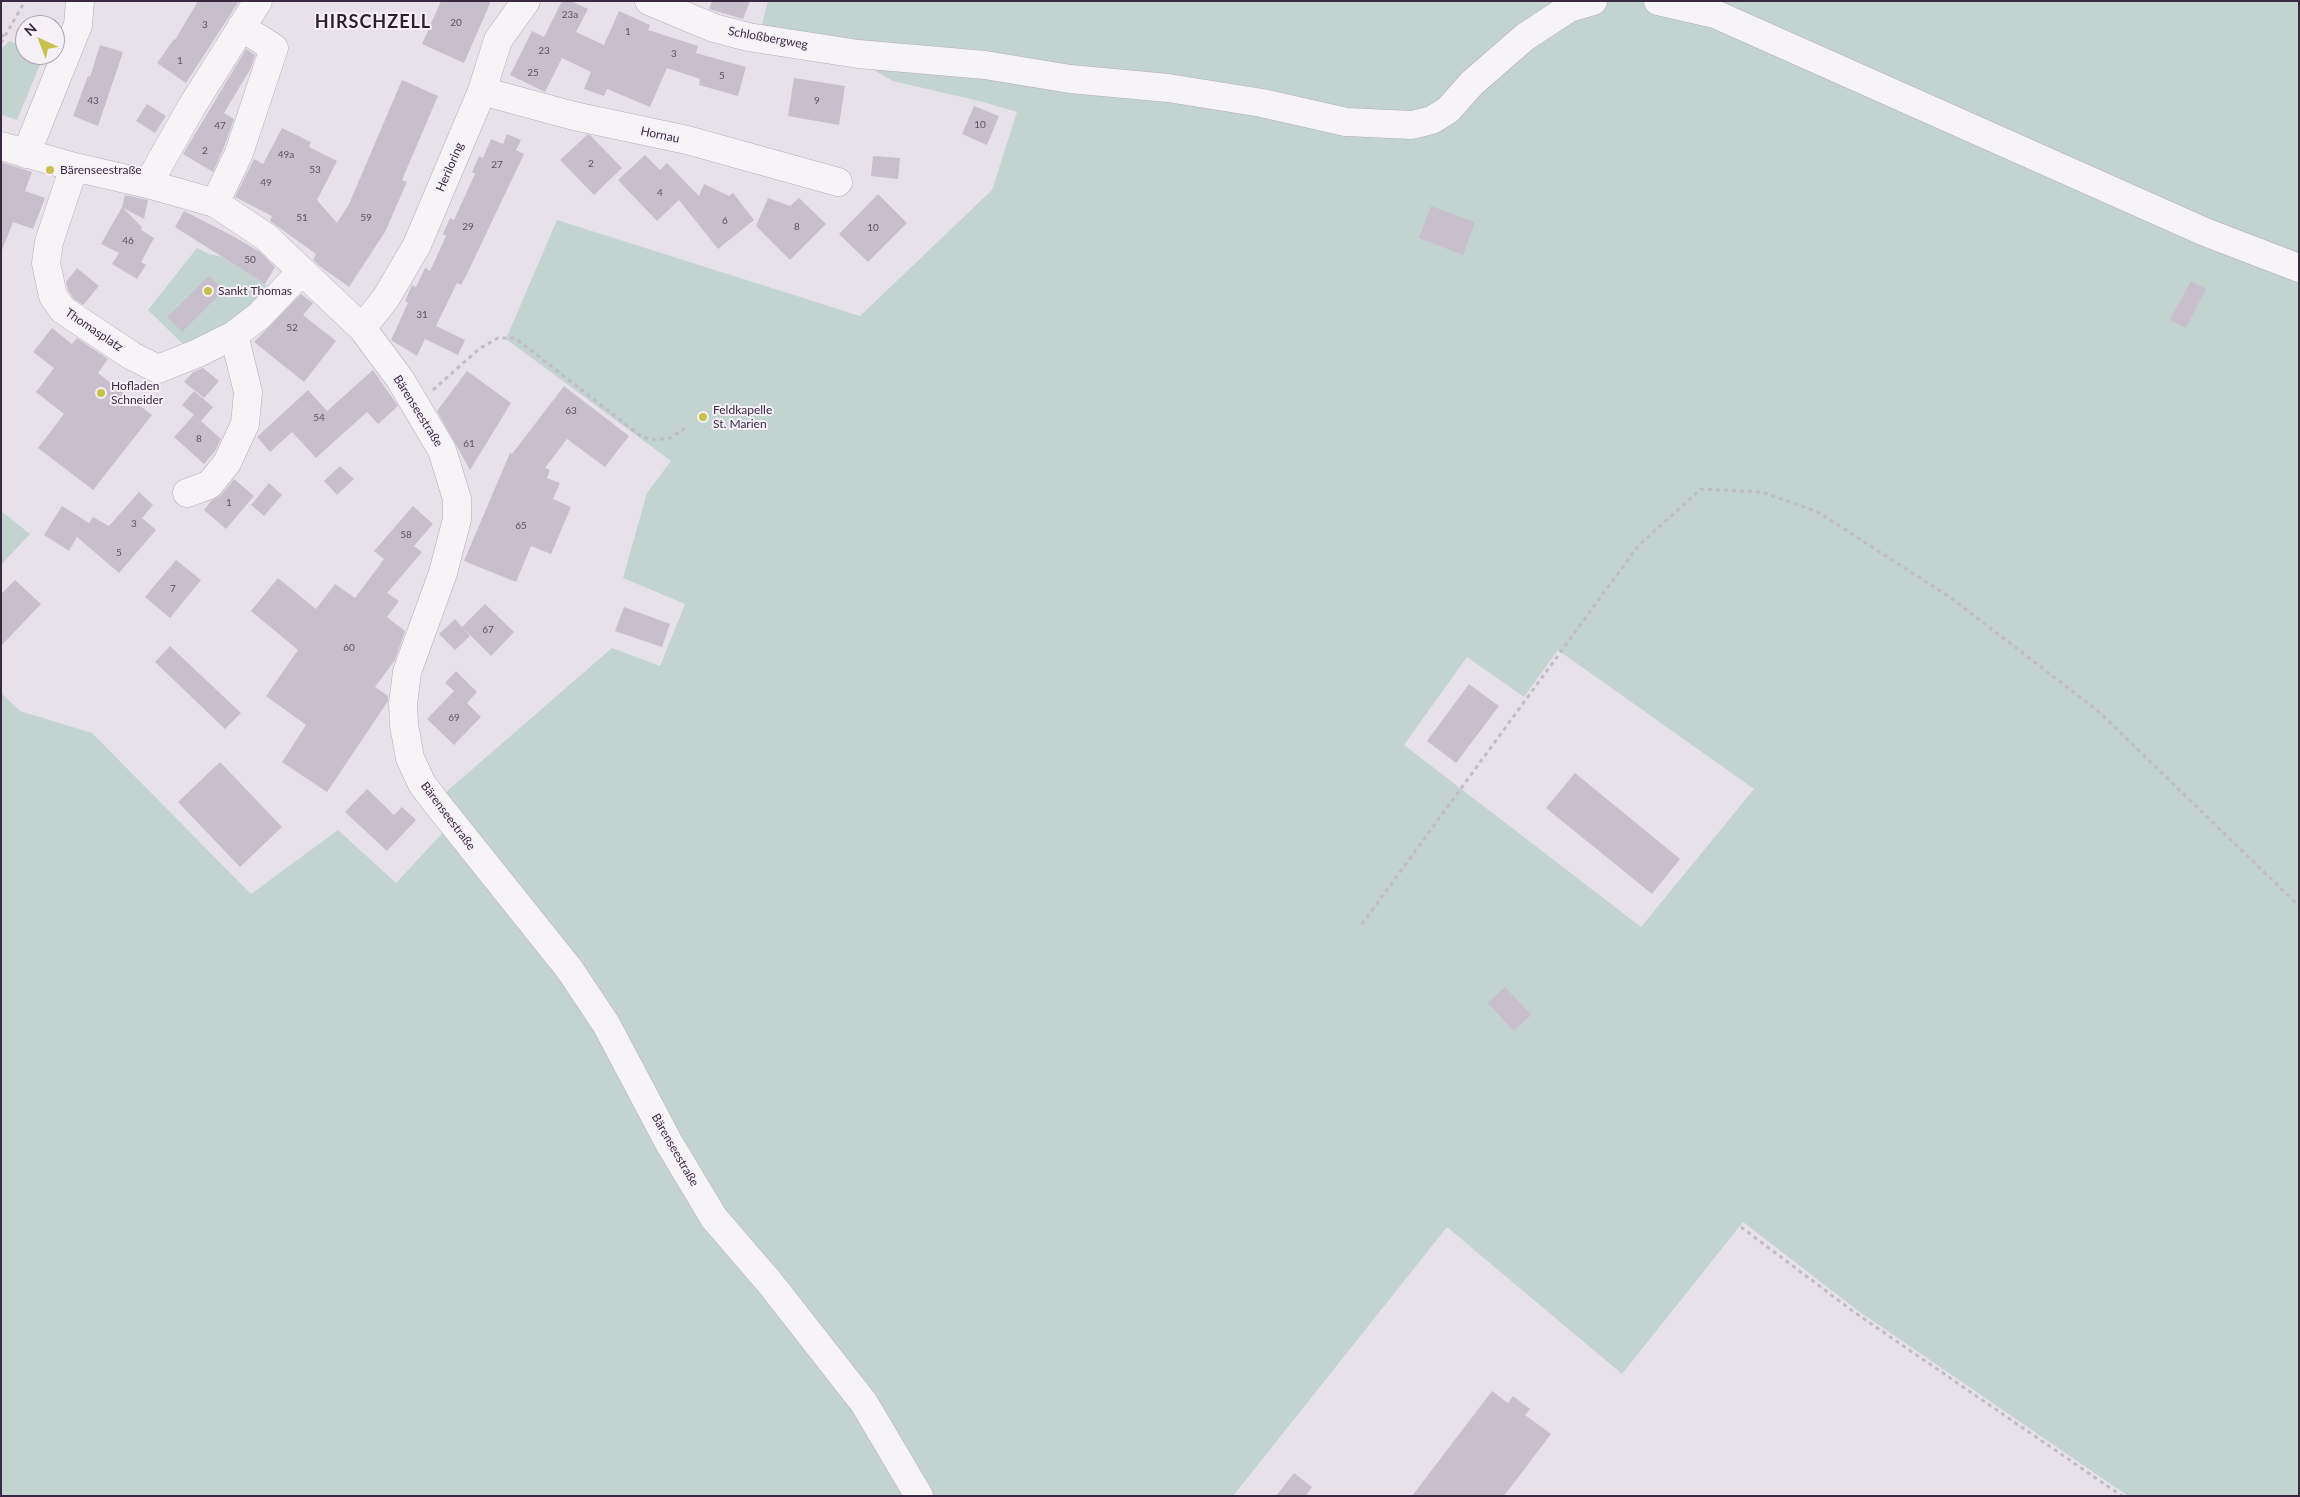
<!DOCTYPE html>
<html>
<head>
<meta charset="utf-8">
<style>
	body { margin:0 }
	#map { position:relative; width:2300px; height:1497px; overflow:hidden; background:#e7e2e9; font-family:Lato,sans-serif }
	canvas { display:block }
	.frame { position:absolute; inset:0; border:2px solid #3a2a41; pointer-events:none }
	.north { position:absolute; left:15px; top:15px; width:50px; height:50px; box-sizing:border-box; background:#f5f1f7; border:1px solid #aaa1ae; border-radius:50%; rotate:317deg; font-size:14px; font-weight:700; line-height:20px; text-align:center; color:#3a2a41 }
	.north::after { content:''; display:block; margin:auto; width:18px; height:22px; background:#c8c04d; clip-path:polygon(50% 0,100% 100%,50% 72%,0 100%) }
</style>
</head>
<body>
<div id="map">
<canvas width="2300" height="1497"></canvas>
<div class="frame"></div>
<div class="north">N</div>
</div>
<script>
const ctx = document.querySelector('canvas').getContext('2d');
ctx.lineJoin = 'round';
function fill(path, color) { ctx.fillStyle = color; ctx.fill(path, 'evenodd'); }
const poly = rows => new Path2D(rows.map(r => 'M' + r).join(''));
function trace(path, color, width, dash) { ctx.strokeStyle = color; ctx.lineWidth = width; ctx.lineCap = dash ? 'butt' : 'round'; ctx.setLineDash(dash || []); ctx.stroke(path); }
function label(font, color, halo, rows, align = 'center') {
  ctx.font = font + ' Lato,sans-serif'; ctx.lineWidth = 4; ctx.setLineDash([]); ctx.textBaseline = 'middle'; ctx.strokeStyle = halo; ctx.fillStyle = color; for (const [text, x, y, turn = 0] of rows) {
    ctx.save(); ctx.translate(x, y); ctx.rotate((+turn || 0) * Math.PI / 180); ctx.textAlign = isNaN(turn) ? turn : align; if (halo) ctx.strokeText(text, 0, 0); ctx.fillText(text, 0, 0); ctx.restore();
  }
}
const green = poly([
	[768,1,2299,1,2299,1496,2128,1496,1857,1310,1743,1222,1622,1374,1447,1227,1233,1496,925,1496,673,1142,438,799,612,648,660,666,685,604,623,578,647,493,671,461,506,339,557,220,860,316,992,190,1017,112,983,102,893,81,846,54,759,36],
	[1558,650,1754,789,1641,927,1404,745,1467,657,1524,697],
	[9,41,25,47,25,55,44,55,17,120,1,115,1,49],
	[197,248,209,254,222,257,265,284,271,298,188,349,148,310],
	[1,511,30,534,1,565],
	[1,693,20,711,92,733,251,894,338,830,396,883,449,826,566,974,666,1147,858,1403,912,1496,1,1496]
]);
const building = poly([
	[198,1,239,1,186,83,157,63,174,39,175,40],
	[441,1,491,1,464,63,422,44],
	[562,1,571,1,588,9,576,32,604,45,619,11,650,25,648,30,698,46,696,53,746,67,738,96,699,85,700,79,667,68,650,107,607,89,604,96,584,89,591,72,562,58,545,92,510,75,532,31,544,37],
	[712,1,750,1,743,19,709,9],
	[100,45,123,52,98,126,73,116,88,76,90,77],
	[246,49,255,55,251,68,224,113,234,119,224,147,213,172,183,154],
	[794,78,845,86,839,125,788,116],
	[402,80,438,96,402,180,407,182,385,232,349,287,321,267,313,260,316,254,270,221,272,216,235,197,254,159,263,164,282,128,311,142,309,147,337,161,317,200,337,223,349,204],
	[147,104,166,116,155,133,136,121],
	[974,106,999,116,987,145,962,134],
	[507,134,521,140,516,150,524,154,466,276,461,285,457,283,436,326,465,340,458,355,425,339,417,356,391,340,408,303,405,301,412,285,416,287,425,268,430,271,446,236,443,234,450,218,454,220,475,174,472,172,479,156,483,158,491,139,503,144],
	[587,135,590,135,622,168,594,195,560,160],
	[645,155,660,170,667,163,699,196,704,184,729,196,733,193,754,220,718,249,679,200,657,221,618,180],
	[873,156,900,158,898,179,871,176],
	[1,162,32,172,25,191,45,198,33,229,13,222,2,250],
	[878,194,907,223,868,262,839,234],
	[125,195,148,200,144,219,123,208,142,227,141,230,154,238,141,262,146,265,137,279,112,264,119,253,101,244,122,207],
	[768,198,790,206,799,198,826,224,790,260,756,226],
	[1431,206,1475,222,1463,255,1419,238],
	[184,211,231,235,260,252,275,267,265,284,175,227],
	[77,268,99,286,83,305,74,299,68,290,66,282],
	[209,276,224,290,182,332,167,317],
	[2191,281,2206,289,2186,328,2170,320],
	[301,294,313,303,303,315,336,341,304,382,254,342],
	[52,328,72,344,77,338,108,359,98,373,152,415,93,490,38,448,64,414,36,392,54,368,33,352],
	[203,368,219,381,204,398,184,382,193,372],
	[373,370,398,406,378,424,367,412,316,458,292,432,270,452,257,437,308,390,327,411],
	[467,371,511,403,470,470,437,411],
	[564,386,629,436,605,467,567,439,545,468,550,470,547,478,560,483,553,499,571,507,551,554,531,546,516,582,464,561,510,453,512,454],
	[194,391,213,407,201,421,200,420,221,439,215,451,204,464,174,437,194,415,182,405],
	[340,466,354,479,337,495,324,481],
	[234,479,254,496,226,529,204,510,211,501,221,495],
	[269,483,282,495,264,516,251,505],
	[139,492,153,505,142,518,156,530,119,573,77,537,69,551,44,535,62,506,89,523,93,517,109,526],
	[413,506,433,524,414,546,422,552,387,593,399,601,387,617,405,631,395,660,375,687,388,696,388,701,327,792,282,762,306,725,266,696,298,650,251,611,278,578,316,609,335,584,355,598,384,559,374,551],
	[176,560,201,580,170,618,145,597],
	[15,580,41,604,1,646,1,594],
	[485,604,514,632,491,656,463,628,470,636,455,650,439,634,455,619,462,627],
	[624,607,670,624,662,647,615,631],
	[170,646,241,713,225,729,155,662],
	[456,671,477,692,467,703,481,717,454,745,427,719,454,691,445,683],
	[1469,684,1499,706,1456,763,1427,741],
	[220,762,282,827,240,867,178,802],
	[1575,773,1680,859,1652,894,1546,808],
	[367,789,394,815,402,807,416,820,387,851,345,812],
	[1505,987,1531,1015,1514,1031,1488,1003],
	[1492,1391,1508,1403,1513,1396,1530,1409,1525,1415,1551,1434,1504,1496,1412,1496],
	[1294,1473,1312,1487,1306,1496,1276,1496]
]);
const path = poly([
	[1,34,6,39],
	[1,43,25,1],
	[433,390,479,349,498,338,515,338,642,437,656,440,670,438,685,428],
	[1362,924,1638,546,1701,489,1762,492,1818,512,1951,598,2097,710,2299,906],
	[1741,1227,1854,1312,2122,1496]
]);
const minor = poly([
	[649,1,714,28,748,37,858,54,985,65,1070,79,1168,88,1262,103,1346,122,1412,125,1432,120,1448,110,1472,83,1525,37,1569,8,1593,1],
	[1658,1,1715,14,2205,232,2299,268],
	[482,91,574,116,687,140,838,182],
	[1,146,74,167,148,184,215,203,266,237,362,328,400,379,442,450,457,499,457,519,443,573,407,672,403,704,404,725,410,758,422,784,438,805,570,970,606,1024,669,1143,714,1218,770,1283,864,1403,919,1496],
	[26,154,78,25,80,1],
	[74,167,49,242,46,263,53,296,63,310,132,356,158,369,198,353,234,335,259,316,302,271],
	[148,184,192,106,258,1],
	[215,203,239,153,274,48,241,27],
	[362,328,386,298,417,245,482,91,498,40,526,1],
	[187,493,209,485,227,463,245,424,248,392,234,335]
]);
const markers = [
	[50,170,5,"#c8c04d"],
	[208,291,5,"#c8c04d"],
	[101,393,5,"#c8c04d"],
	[703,417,5,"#c8c04d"]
];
const numberNames = [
	["23a",570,15],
	["20",456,23],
	["3",205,25],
	["1",628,32],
	["23",544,51],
	["3",674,54],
	["1",180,61],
	["25",533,73],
	["5",722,76],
	["43",93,101],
	["9",817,101],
	["10",980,125],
	["47",220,126],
	["2",205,151],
	["49a",286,155],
	["2",591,164],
	["27",497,165],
	["53",315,170],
	["49",266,183],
	["4",660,193],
	["51",302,218],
	["59",366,218],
	["6",725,221],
	["29",468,227],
	["8",797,227],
	["10",873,228],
	["46",128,241],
	["50",250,260],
	["31",422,315],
	["52",292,328],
	["63",571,411],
	["54",319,418],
	["8",199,439],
	["61",469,444],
	["1",229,503],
	["3",134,524],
	["65",521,526],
	["58",406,535],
	["5",119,553],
	["7",173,589],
	["67",488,630],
	["60",349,648],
	["69",454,718]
];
const streetNames = [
	["Schloßbergweg",768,38,10],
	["Hornau",660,135,12],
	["Heriloring",450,167,-67],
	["Thomasplatz",94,330,34],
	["Bärenseestraße",418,411,58],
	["Bärenseestraße",448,816,53],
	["Bärenseestraße",675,1150,60]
];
const poiNames = [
	["Bärenseestraße",60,170],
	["Sankt Thomas",218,291],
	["Hofladen",111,386],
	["Schneider",111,400],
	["Feldkapelle",713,410],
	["St. Marien",713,424]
];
const districtNames = [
	["HIRSCHZELL",373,22]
];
fill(green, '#c3d3d0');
fill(building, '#c8bfcc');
trace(minor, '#b3abb7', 29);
trace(path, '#c2bbc5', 3, [4, 4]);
trace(minor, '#f7f4f8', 28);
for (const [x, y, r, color] of markers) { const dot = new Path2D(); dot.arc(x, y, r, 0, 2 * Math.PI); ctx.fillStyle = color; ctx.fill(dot); trace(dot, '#f5f1f7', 2); }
label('10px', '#5e4f64', null, numberNames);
label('12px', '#3a2a41', '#f5f1f7', streetNames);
label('12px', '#3a2a41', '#f5f1f7', poiNames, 'left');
ctx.letterSpacing = '1px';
label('bold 18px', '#2c1d31', '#f5f1f7', districtNames);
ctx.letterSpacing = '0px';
</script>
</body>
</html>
